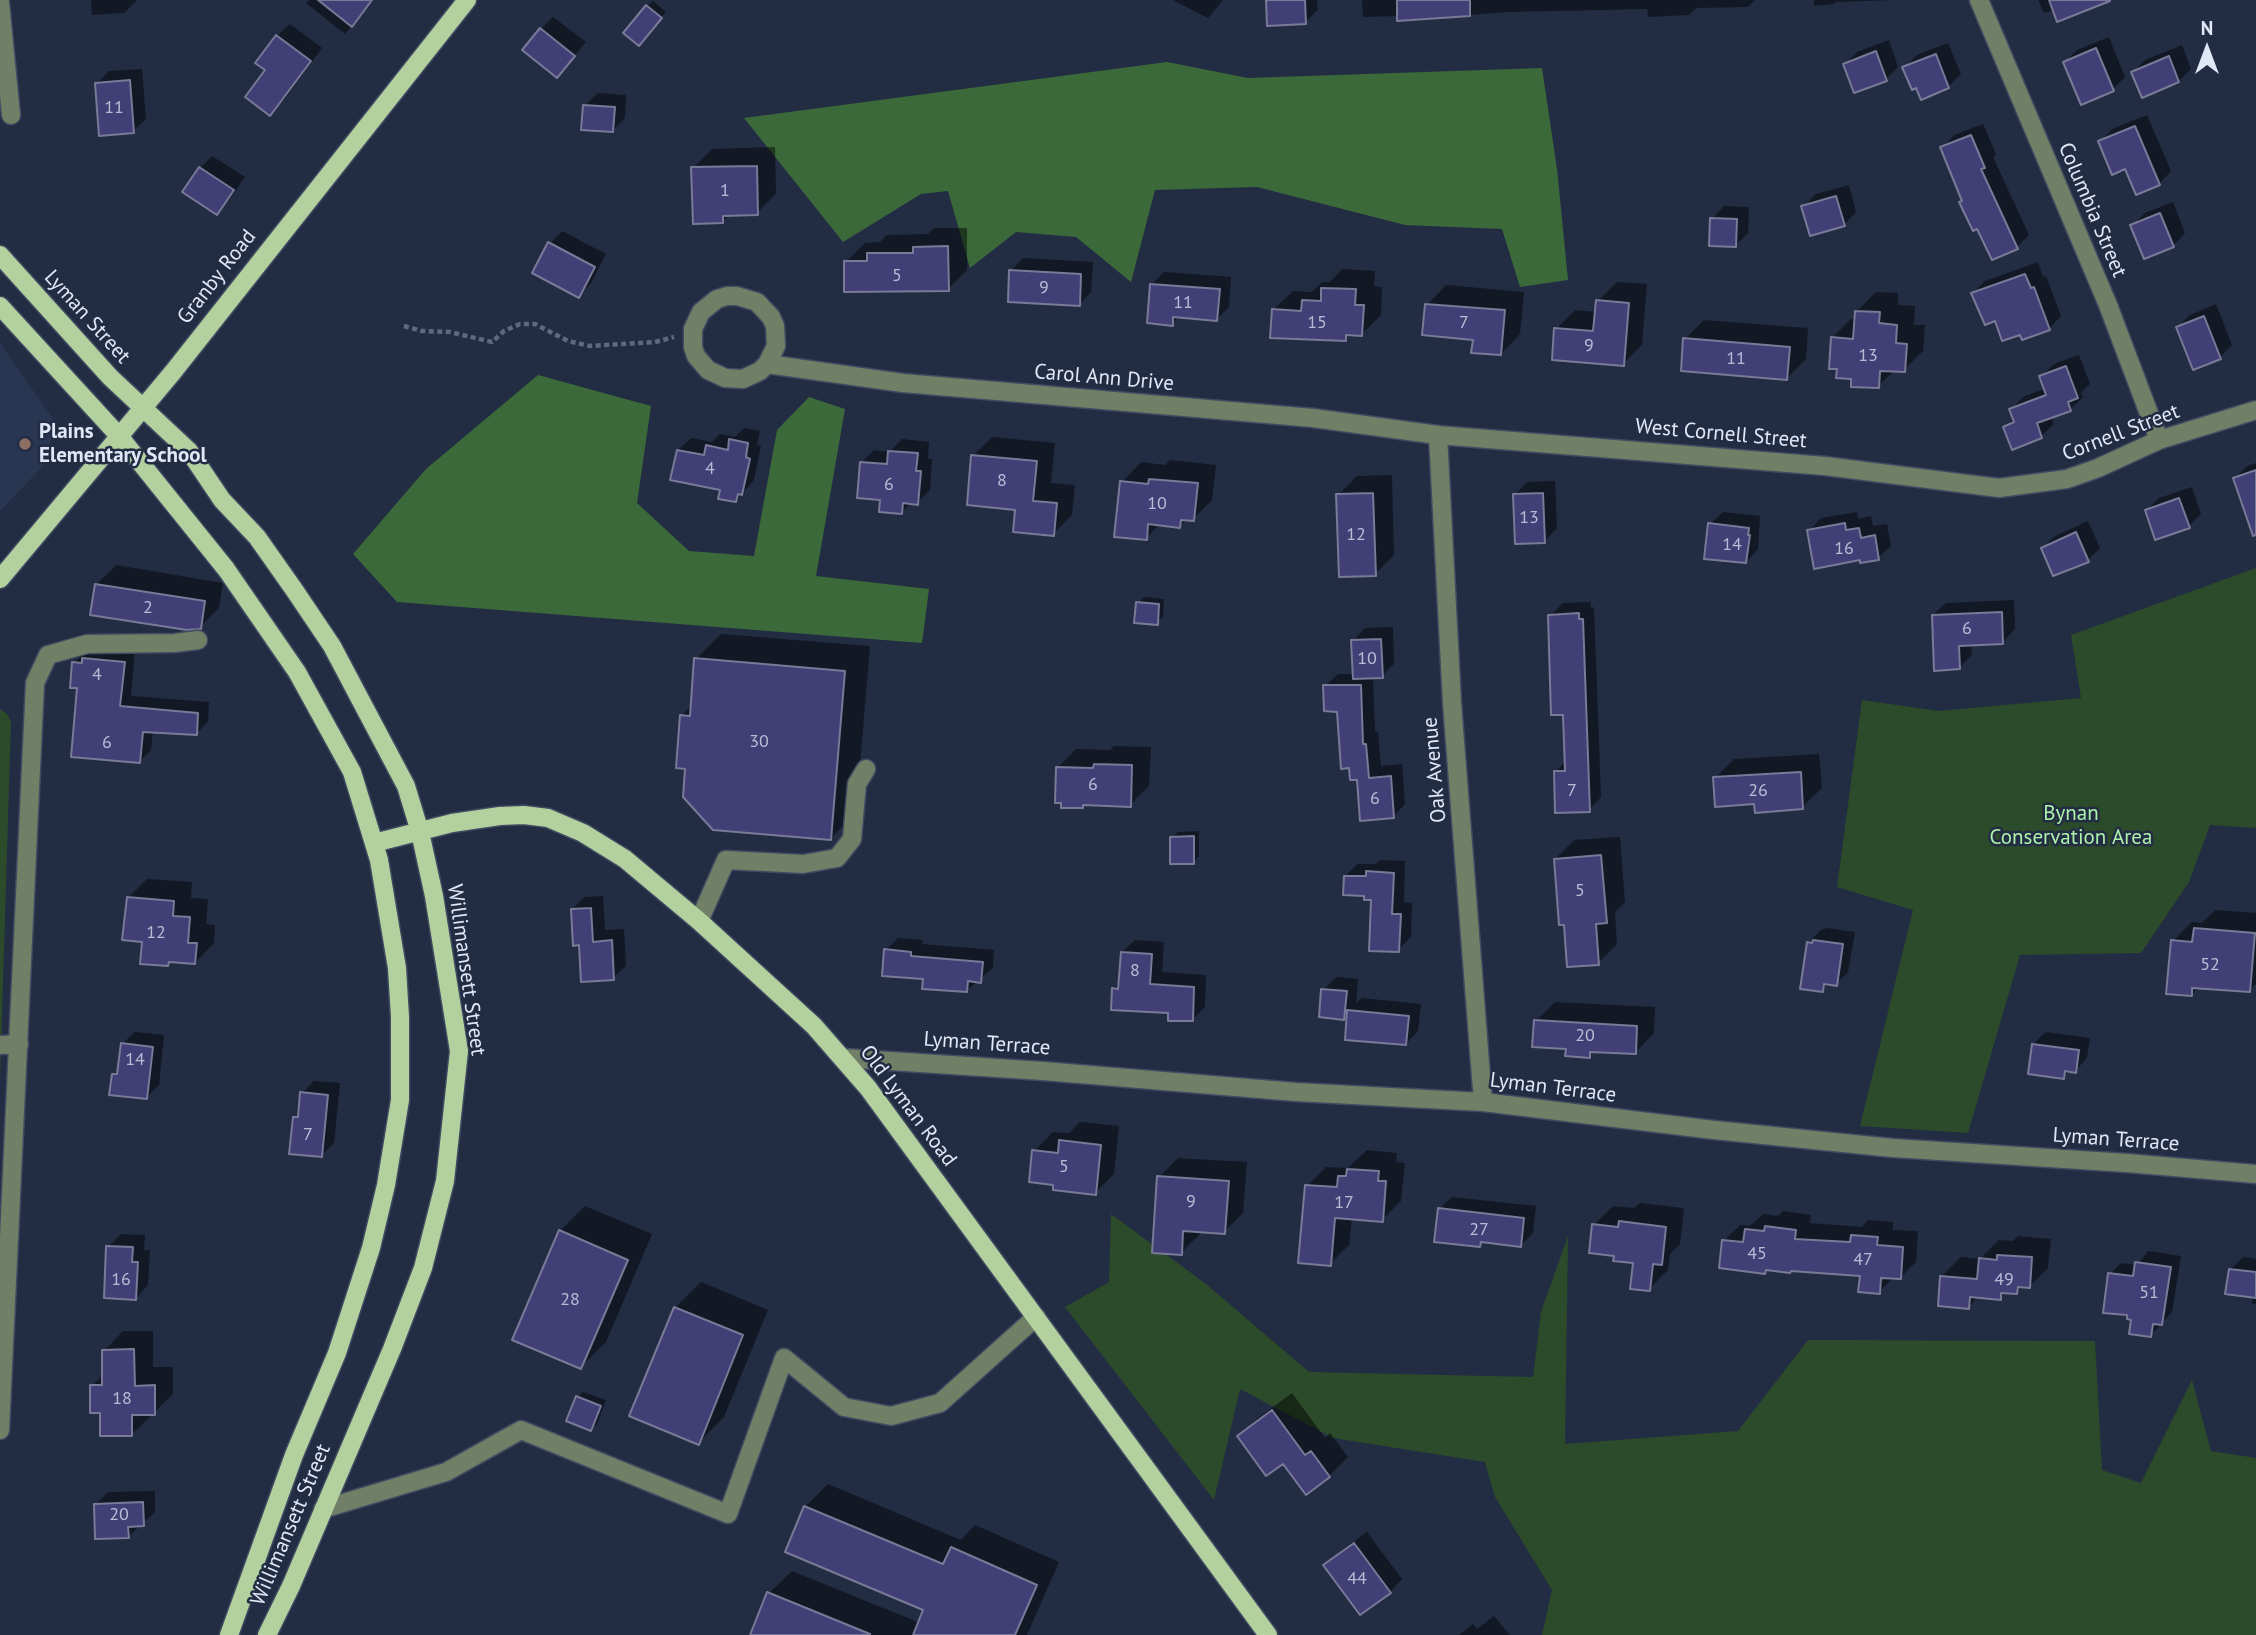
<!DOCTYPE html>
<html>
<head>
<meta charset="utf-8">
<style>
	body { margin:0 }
	#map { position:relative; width:2256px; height:1635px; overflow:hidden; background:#222d44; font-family:"PT Sans",sans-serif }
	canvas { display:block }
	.north { position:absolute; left:2172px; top:14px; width:70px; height:70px; -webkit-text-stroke:5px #222d44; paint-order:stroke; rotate:0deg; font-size:19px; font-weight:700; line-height:28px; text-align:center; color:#e0e7f7 }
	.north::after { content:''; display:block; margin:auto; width:24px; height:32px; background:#e0e7f7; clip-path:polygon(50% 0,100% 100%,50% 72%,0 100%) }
</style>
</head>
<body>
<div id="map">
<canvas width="2256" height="1635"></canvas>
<div class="north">N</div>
</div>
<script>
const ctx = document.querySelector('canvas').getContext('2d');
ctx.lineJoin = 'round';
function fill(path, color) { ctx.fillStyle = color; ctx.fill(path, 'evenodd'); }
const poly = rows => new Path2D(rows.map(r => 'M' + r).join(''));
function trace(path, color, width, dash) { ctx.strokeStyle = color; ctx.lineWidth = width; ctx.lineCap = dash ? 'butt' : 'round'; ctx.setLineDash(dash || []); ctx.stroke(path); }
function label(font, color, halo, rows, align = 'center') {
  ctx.font = font + ' "PT Sans",sans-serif'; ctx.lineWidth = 5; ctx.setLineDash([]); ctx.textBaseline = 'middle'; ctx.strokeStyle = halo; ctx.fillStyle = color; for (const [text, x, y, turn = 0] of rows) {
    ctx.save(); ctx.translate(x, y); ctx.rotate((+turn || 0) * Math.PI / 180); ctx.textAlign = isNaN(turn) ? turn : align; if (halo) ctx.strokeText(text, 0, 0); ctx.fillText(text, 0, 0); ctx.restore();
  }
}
const built = poly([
	[0,343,56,423,44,465,0,511]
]);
const green = poly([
	[2256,568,2256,828,2210,825,2189,882,2141,953,2020,955,1968,1133,1860,1126,1913,910,1837,887,1862,700,1939,711,2081,698,2071,635],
	[0,709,7,714,11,721,0,1080],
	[1111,1214,1206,1284,1309,1372,1533,1377,1541,1312,1568,1236,1565,1444,1738,1431,1808,1340,2095,1341,2102,1470,2141,1483,2192,1380,2211,1451,2256,1458,2256,1635,1542,1635,1552,1590,1495,1497,1485,1462,1333,1438,1240,1389,1214,1500,1065,1307,1109,1282]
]);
const forest = poly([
	[1167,62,1248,78,1542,68,1557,169,1568,280,1520,287,1502,229,1405,225,1257,187,1155,190,1131,282,1076,237,1016,232,970,268,948,191,921,194,843,242,744,118],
	[538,375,651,406,637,503,689,551,754,556,777,430,809,397,845,409,816,576,929,589,922,643,397,602,353,554,426,469]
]);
const shadow = poly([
	[91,0,136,0,136,1,124,13,92,15],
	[309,0,373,0,345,34,306,3],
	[1173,0,1223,0,1208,18],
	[1268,0,1317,0,1318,10,1305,22],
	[1362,0,1755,0,1748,7,1696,8,1689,15,1648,17,1647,9,1510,12,1399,20,1399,16,1363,17],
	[1814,0,1894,0,1836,2,1834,4,1814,6],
	[2038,0,2089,0,2044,13],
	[653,1,666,12,644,38,647,6],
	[553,17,586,42,557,76,541,29],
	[290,24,322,48,283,101,270,113,277,36],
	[2109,37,2125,77,2113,89,2065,62,2077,50],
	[1889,40,1898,67,1886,79,1845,65,1857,52],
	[1948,43,1961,74,1948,87,1904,68,1917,55],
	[2182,45,2191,69,2179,81,2133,72,2145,60],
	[142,69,146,119,133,131,97,84,109,71],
	[597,93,626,95,625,118,613,130,585,106],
	[2147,115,2171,171,2159,184,2126,167,2100,142,2112,129],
	[1983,124,1996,154,1993,157,2029,235,2017,247,1964,200,1942,148,1954,135],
	[775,147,776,194,757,213,730,214,723,221,693,168,712,149],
	[212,156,245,177,229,200,217,213,200,168],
	[1849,185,1856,212,1844,225,1803,207,1816,194],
	[2173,202,2185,233,2173,246,2132,226,2145,213],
	[1724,206,1749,207,1748,233,1735,246,1712,219],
	[934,228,967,228,967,270,948,289,846,262,865,243,880,242,887,235,928,234],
	[562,231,606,254,591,283,579,296,550,243],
	[1023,258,1093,262,1091,292,1079,305,1011,270],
	[2038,262,2043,277,2046,276,2061,316,2049,329,2021,333,1996,319,1973,293,1985,281],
	[1342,269,1375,271,1374,286,1382,287,1381,315,1362,334,1351,334,1345,340,1273,310,1293,291,1312,292,1322,282,1330,282],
	[1164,272,1231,277,1229,307,1217,319,1179,316,1172,324,1151,285],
	[1617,282,1647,284,1642,345,1623,364,1556,329,1575,310,1597,312,1598,301],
	[1446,285,1524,292,1520,334,1501,354,1475,338,1427,305],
	[1876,292,1898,293,1898,305,1915,306,1914,325,1925,325,1923,351,1904,370,1895,370,1878,386,1853,377,1838,368,1832,338,1851,319,1856,319,1857,311],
	[2216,304,2232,345,2220,357,2178,327,2190,315],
	[1704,320,1808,328,1806,359,1787,378,1685,339],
	[2079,355,2090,384,2081,393,2083,397,2070,410,2051,417,2054,424,2041,436,2005,427,2014,418,2011,410,2023,397,2046,388,2041,377,2054,364],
	[744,428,760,431,757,445,761,446,754,480,736,501,678,450,691,438,712,442,720,434,735,437],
	[992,437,1055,443,1051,483,1075,485,1072,515,1053,534,1017,509,973,456],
	[902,439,929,442,928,459,932,459,930,490,917,503,912,502,901,513,861,463,874,450,890,452],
	[1170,460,1216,465,1212,500,1193,519,1187,519,1180,526,1160,524,1146,538,1122,482,1141,462,1165,465],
	[2256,463,2256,502,2235,479,2247,466],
	[1392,475,1394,555,1375,574,1338,495,1357,476],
	[1555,481,1557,528,1545,541,1515,495,1527,482],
	[2192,487,2201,514,2189,526,2147,510,2159,498],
	[1723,512,1760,516,1758,549,1746,562,1710,524],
	[1857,512,1858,519,1871,516,1873,526,1887,524,1891,546,1878,558,1809,531,1821,518],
	[2088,521,2100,548,2088,560,2043,548,2055,536],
	[116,565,223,583,219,608,200,627,97,584],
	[1144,597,1164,599,1163,617,1157,623,1138,603],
	[2014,600,2015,629,2003,642,1971,643,1972,655,1959,668,1933,615,1946,603],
	[1591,602,1591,608,1594,607,1601,797,1589,810,1555,772,1566,761,1564,713,1550,616,1563,603],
	[1393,627,1394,664,1382,676,1373,677,1375,732,1378,732,1381,766,1402,764,1405,804,1393,817,1359,778,1339,710,1325,686,1338,674,1354,674,1353,641,1365,628],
	[721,634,870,646,856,813,831,838,687,767,681,716,692,705,696,659],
	[135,651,131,696,209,702,208,722,197,733,153,731,151,750,140,761,79,687,74,663,85,652],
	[1114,746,1151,747,1149,786,1130,805,1085,804,1082,806,1057,768,1076,749,1110,750],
	[1819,754,1822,788,1802,807,1756,802,1715,778,1734,759],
	[1199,831,1199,856,1194,862,1172,838,1178,832],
	[1620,837,1625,902,1615,912,1617,944,1598,963,1566,923,1555,859,1574,840],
	[1380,860,1405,861,1404,902,1412,903,1411,937,1398,950,1373,899,1345,876,1358,864,1376,864],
	[147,879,192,882,191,898,208,899,206,924,215,925,214,943,195,963,172,961,168,965,144,941,128,898],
	[603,896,605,930,624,929,626,966,613,978,581,943,572,909,585,897],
	[2215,910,2256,913,2256,984,2249,991,2199,987,2191,995,2173,941,2192,922,2202,923],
	[1827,928,1855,932,1848,972,1836,984,1829,983,1822,990,1808,943,1821,930],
	[898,938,923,940,922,944,994,950,993,968,966,991,925,978,886,950],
	[1135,940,1164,942,1162,972,1206,975,1205,1007,1192,1020,1114,989,1120,982,1122,952],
	[1336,977,1358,979,1356,1003,1362,998,1421,1004,1418,1031,1406,1044,1349,1013,1344,1018,1323,990],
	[1555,1002,1655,1007,1654,1033,1635,1053,1595,1050,1589,1056,1567,1047,1536,1021],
	[135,1032,164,1035,159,1085,147,1097,113,1075,120,1068,122,1044],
	[2046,1032,2090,1038,2087,1058,2075,1071,2070,1070,2063,1077,2033,1044],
	[314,1081,340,1083,334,1143,322,1155,295,1117,300,1112,302,1093],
	[1080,1122,1119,1126,1114,1174,1095,1193,1055,1183,1034,1151,1053,1132,1069,1133],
	[1367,1150,1397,1153,1396,1162,1405,1163,1401,1201,1382,1220,1352,1218,1349,1245,1330,1264,1307,1186,1326,1167,1348,1168],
	[1178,1158,1247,1162,1243,1213,1224,1232,1200,1230,1200,1234,1181,1253,1159,1177],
	[1452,1197,1536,1206,1533,1233,1521,1245,1484,1241,1479,1245,1439,1209],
	[1640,1203,1684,1208,1680,1244,1670,1254,1668,1270,1649,1289,1635,1262,1616,1254,1594,1225,1613,1206,1634,1208],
	[585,1206,652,1234,606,1342,581,1367,560,1231],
	[1783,1211,1811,1215,1810,1223,1862,1227,1868,1220,1893,1222,1893,1230,1918,1231,1916,1262,1900,1278,1894,1277,1879,1292,1862,1274,1768,1269,1765,1272,1724,1241,1740,1225,1750,1226,1763,1214,1778,1216],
	[121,1234,145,1235,144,1250,150,1250,148,1285,136,1298,108,1247],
	[2018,1236,2051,1239,2048,1268,2029,1287,2023,1286,2016,1293,2007,1292,2000,1298,1979,1296,1968,1307,1942,1276,1961,1257,1980,1259,1999,1240,2013,1241],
	[2148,1251,2181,1256,2172,1312,2151,1335,2133,1318,2110,1274,2121,1263,2137,1265],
	[2243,1257,2256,1259,2256,1304,2252,1304,2253,1295,2230,1270],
	[701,1282,768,1310,724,1417,699,1442,675,1308],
	[123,1331,153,1331,153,1367,173,1367,173,1394,132,1434,101,1411,92,1386,104,1374,104,1351],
	[583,1392,606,1400,597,1424,591,1429,577,1397],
	[1292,1393,1325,1438,1330,1433,1348,1457,1329,1476,1283,1462,1239,1437,1258,1418],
	[828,1484,961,1540,975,1525,1059,1562,1027,1635,752,1635,769,1593,792,1571,920,1623,926,1609,805,1507],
	[155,1491,155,1512,128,1537,95,1505,108,1492],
	[1367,1532,1402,1579,1390,1592,1325,1565,1338,1553],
	[1494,1616,1510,1635,1459,1635,1473,1624,1477,1629]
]);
const building = poly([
	[318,0,372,0,352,27,318,0],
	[1266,0,1305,0,1306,24,1267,26,1266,0],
	[1397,0,1470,0,1470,16,1397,21,1397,0],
	[2049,0,2110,0,2110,1,2057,22,2049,0],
	[646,5,662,18,639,46,623,33,646,5],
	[540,28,575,56,557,78,522,50,540,28],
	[276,35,311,61,270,116,245,97,265,70,255,63,276,35],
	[2096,48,2114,91,2081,105,2063,62,2096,48],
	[1876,51,1887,81,1854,93,1843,64,1876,51],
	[1936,54,1949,88,1921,100,1916,88,1912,90,1902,67,1936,54],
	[2169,56,2179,82,2142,98,2131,72,2169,56],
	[130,80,134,133,99,136,95,83,130,80],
	[583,105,615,107,613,132,581,130,583,105],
	[2135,126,2160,185,2136,195,2125,169,2112,175,2098,141,2135,126],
	[1971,135,1985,168,1981,169,2018,249,1992,260,1977,229,1973,231,1959,202,1962,201,1940,147,1971,135],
	[757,166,758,215,723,216,723,223,693,224,691,167,757,166],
	[199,167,234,190,217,215,182,192,199,167],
	[1836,196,1845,226,1810,236,1801,206,1836,196],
	[2160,213,2174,247,2144,259,2130,225,2160,213],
	[1710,218,1737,219,1736,247,1709,246,1710,218],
	[548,242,595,267,579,298,532,273,548,242],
	[948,246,949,291,844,292,844,261,867,261,867,253,913,253,913,247,948,246],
	[1009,270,1081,274,1080,306,1008,302,1009,270],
	[2025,274,2031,288,2034,287,2050,330,2022,340,2020,335,2002,341,1995,321,1985,325,1971,293,2025,274],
	[1150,284,1220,289,1217,321,1173,317,1173,326,1147,323,1150,284],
	[1321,288,1356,289,1355,305,1364,305,1362,336,1346,335,1346,341,1270,338,1272,309,1301,311,1302,300,1321,301,1321,288],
	[1596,300,1629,303,1624,366,1552,360,1554,328,1593,331,1596,300],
	[1425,304,1505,310,1501,355,1471,353,1473,340,1422,335,1425,304],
	[1855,311,1880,312,1879,323,1897,325,1896,343,1907,344,1905,372,1880,371,1879,388,1851,387,1851,379,1836,378,1837,369,1829,369,1831,337,1853,339,1855,311],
	[2204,316,2221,359,2193,370,2176,327,2204,316],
	[1683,338,1790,347,1787,380,1681,371,1683,338],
	[2066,366,2078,398,2068,402,2071,411,2037,423,2042,438,2012,450,2003,427,2014,422,2009,409,2046,395,2039,376,2066,366],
	[729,439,748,443,746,457,750,459,742,495,738,494,736,502,718,499,720,490,670,480,677,450,704,455,706,445,728,450,729,439],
	[888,451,918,453,916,471,921,471,918,505,903,503,902,514,879,512,880,500,857,498,860,462,887,464,888,451],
	[971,455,1037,461,1033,501,1057,503,1054,536,1013,532,1015,510,967,505,971,455],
	[2256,470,2256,535,2253,536,2233,478,2256,470],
	[1149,479,1198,483,1194,521,1181,520,1180,528,1148,524,1147,540,1114,537,1120,481,1148,484,1149,479],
	[1373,493,1376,576,1339,577,1336,494,1373,493],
	[1543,493,1545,543,1515,544,1513,494,1543,493],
	[2179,498,2190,528,2155,540,2145,510,2179,498],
	[1708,523,1749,528,1748,535,1750,535,1746,563,1704,559,1708,523],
	[1845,523,1846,530,1859,528,1861,538,1875,535,1879,560,1860,563,1860,560,1814,569,1807,530,1845,523],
	[2076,532,2089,562,2053,576,2041,548,2076,532],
	[95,584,205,601,201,629,187,630,90,615,95,584],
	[1136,602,1159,604,1158,625,1134,623,1136,602],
	[2002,612,2003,644,1959,646,1960,669,1934,671,1932,615,2002,612],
	[1579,613,1579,619,1583,619,1590,812,1555,813,1554,771,1565,771,1563,715,1551,715,1548,615,1579,613],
	[1381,639,1383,678,1353,679,1351,640,1381,639],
	[82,658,125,662,120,706,198,713,197,735,143,732,140,763,71,757,77,688,70,688,72,662,82,663,82,658],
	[694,658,845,671,831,840,713,830,683,797,685,769,676,768,680,715,690,716,694,658],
	[1323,685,1361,685,1363,744,1366,744,1369,778,1391,776,1394,818,1360,821,1357,780,1350,780,1349,768,1341,769,1337,712,1324,711,1323,685],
	[1094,764,1132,765,1131,807,1083,805,1083,808,1061,808,1061,803,1055,803,1056,767,1093,768,1094,764],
	[1801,772,1803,809,1755,813,1754,804,1715,807,1713,777,1801,772],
	[1194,836,1194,864,1170,864,1170,837,1194,836],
	[1601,855,1607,923,1596,924,1599,965,1567,967,1564,925,1559,925,1554,859,1601,855],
	[1366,871,1394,873,1392,914,1401,914,1399,952,1369,951,1371,900,1364,900,1364,896,1343,895,1344,876,1366,876,1366,871],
	[127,897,174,901,173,916,190,917,188,943,197,943,195,964,169,962,168,966,140,964,142,942,122,940,127,897],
	[591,908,593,942,612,940,614,980,581,982,579,945,573,946,571,909,591,908],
	[2194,928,2255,933,2250,992,2192,988,2192,996,2166,994,2171,940,2192,942,2194,928],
	[1813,940,1843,944,1837,986,1824,984,1823,992,1800,989,1807,942,1812,943,1813,940],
	[884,949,911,952,911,956,983,962,981,983,968,981,967,992,922,989,923,979,882,976,884,949],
	[1121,952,1152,954,1150,984,1194,987,1193,1021,1168,1021,1168,1013,1111,1010,1112,988,1118,989,1121,952],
	[1321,989,1347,991,1344,1020,1319,1017,1321,989],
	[1347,1010,1409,1016,1406,1045,1345,1040,1347,1010],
	[1534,1020,1637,1026,1636,1054,1590,1052,1590,1058,1565,1056,1566,1049,1532,1047,1534,1020],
	[121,1043,153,1047,147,1099,109,1095,112,1074,117,1074,121,1043],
	[2032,1044,2079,1050,2076,1073,2065,1071,2064,1079,2028,1074,2032,1044],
	[300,1092,328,1095,322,1157,289,1154,293,1117,298,1117,300,1092],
	[1059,1140,1101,1145,1096,1195,1053,1190,1053,1185,1029,1182,1032,1150,1058,1153,1059,1140],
	[1347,1169,1379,1171,1378,1181,1386,1181,1383,1222,1335,1218,1331,1266,1298,1263,1305,1185,1337,1187,1338,1176,1346,1176,1347,1169],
	[1157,1176,1229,1181,1225,1234,1183,1231,1182,1255,1152,1253,1157,1176],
	[1438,1208,1524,1218,1521,1247,1481,1242,1480,1247,1434,1242,1438,1208],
	[1619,1221,1666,1227,1662,1265,1653,1264,1650,1291,1630,1289,1633,1263,1613,1261,1614,1256,1589,1253,1592,1224,1618,1227,1619,1221],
	[1765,1226,1796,1230,1795,1239,1850,1242,1851,1235,1878,1237,1877,1245,1903,1247,1901,1279,1881,1278,1880,1294,1858,1292,1860,1276,1791,1271,1790,1273,1766,1270,1765,1274,1719,1268,1722,1240,1743,1242,1745,1229,1764,1231,1765,1226],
	[559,1230,628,1260,581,1369,512,1340,559,1230],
	[106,1246,133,1247,132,1262,138,1262,136,1300,104,1298,106,1246],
	[1997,1255,2032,1257,2030,1288,2018,1287,2017,1294,2001,1293,2001,1300,1970,1297,1969,1309,1938,1306,1940,1276,1977,1279,1979,1258,1997,1260,1997,1255],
	[2135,1262,2171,1267,2162,1325,2153,1324,2151,1337,2129,1334,2131,1320,2127,1319,2127,1315,2103,1313,2108,1273,2133,1276,2135,1262],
	[2229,1269,2256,1272,2256,1298,2225,1294,2229,1269],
	[674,1307,743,1335,699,1445,629,1416,674,1307],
	[134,1349,135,1386,155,1385,155,1415,132,1415,132,1436,100,1436,100,1413,90,1413,90,1385,102,1385,102,1350,134,1349],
	[576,1396,601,1406,591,1431,566,1421,576,1396],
	[1272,1410,1305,1455,1311,1451,1330,1477,1306,1495,1283,1464,1266,1476,1237,1436,1272,1410],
	[143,1502,144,1526,128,1527,129,1538,95,1539,94,1504,143,1502],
	[804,1506,943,1564,951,1547,1037,1585,1015,1635,913,1635,923,1610,785,1552,804,1506],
	[1354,1543,1391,1593,1360,1615,1323,1565,1354,1543],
	[767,1592,870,1634,870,1635,750,1635,767,1592]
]);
const path = poly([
	[404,326,422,331,450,332,492,342,504,331,520,324,535,324,568,341,590,346,655,342,674,337]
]);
const minor = poly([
	[1979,0,2108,305,2159,440],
	[0,3,11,115],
	[767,364,776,346,775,326,771,317,757,302,737,296,727,296,717,299,701,312,693,329,693,347,696,356,708,370,725,378,743,379,760,371,767,364,903,383,1313,418,1438,435,1825,466,1999,488,2067,479,2098,468,2159,440,2256,410],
	[1438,435,1452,703,1483,1102],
	[699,921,726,860,803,864,837,858,852,839,857,784,866,769],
	[0,1045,19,1044],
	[844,1058,1043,1071,1296,1092,1483,1102,1714,1130,1893,1148,2127,1163,2256,1174],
	[0,1430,35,683,48,655,87,644,175,643,198,640],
	[323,1509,446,1472,521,1430,728,1514,784,1358,844,1407,891,1416,940,1403,1036,1317]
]);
const major = poly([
	[0,255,110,377,189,451,222,500,257,537,295,591,332,646,406,786,420,832,434,896,459,1051,445,1181,423,1268,392,1349,291,1586,267,1635],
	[0,306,119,436,226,569,297,672,352,772,379,860,397,968,400,1017,400,1100,386,1185,371,1248,337,1353,294,1455,229,1635],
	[0,579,173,372,467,0],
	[374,843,452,823,500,816,524,815,548,818,583,833,625,859,699,921,814,1026,868,1088,1268,1635]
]);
const markers = [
	[25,444,7,"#8d6e63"]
];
const numberNames = [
	["11",114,108],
	["1",725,191],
	["5",897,276],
	["9",1044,288],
	["11",1183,303],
	["15",1317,323],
	["7",1464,323],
	["9",1589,346],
	["13",1868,356],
	["11",1736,359],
	["4",710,469],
	["8",1002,481],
	["6",889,485],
	["10",1157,504],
	["13",1529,518],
	["12",1356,535],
	["14",1732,545],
	["16",1844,549],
	["2",148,608],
	["6",1967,629],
	["10",1367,659],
	["4",97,675],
	["30",759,742],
	["6",107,743],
	["6",1093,785],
	["7",1572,791],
	["26",1758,791],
	["6",1375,799],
	["5",1580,891],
	["12",156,933],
	["52",2210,965],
	["8",1135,971],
	["20",1585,1036],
	["14",135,1060],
	["7",308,1135],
	["5",1064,1167],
	["9",1191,1202],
	["17",1344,1203],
	["27",1479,1230],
	["45",1757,1254],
	["47",1863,1260],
	["16",121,1280],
	["49",2004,1280],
	["51",2149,1293],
	["28",570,1300],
	["18",122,1399],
	["20",119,1515],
	["44",1357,1579]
];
const streetNames = [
	["Columbia Street",2092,210,67],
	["Granby Road",217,277,-52],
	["Lyman Street",87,317,48],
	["Carol Ann Drive",1104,378,5],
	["Cornell Street",2121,433,-21],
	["West Cornell Street",1721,434,5],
	["Oak Avenue",1435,770,-95],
	["Willimansett Street",466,970,82],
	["Lyman Terrace",987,1044,4],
	["Lyman Terrace",1553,1088,7],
	["Old Lyman Road",908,1106,53],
	["Lyman Terrace",2116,1140,4],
	["Willimansett Street",291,1525,-67]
];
const poiNames = [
	["Plains",39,432],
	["Elementary School",39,456]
];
const parkNames = [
	["Bynan",2071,814],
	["Conservation Area",2071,838]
];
fill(built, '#293652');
fill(green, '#2c4b2a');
fill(forest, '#3c693a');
fill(shadow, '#0007');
fill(building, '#413f75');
trace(building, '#797a98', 2);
trace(minor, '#404b61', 21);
trace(major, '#404b61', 21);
trace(path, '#5f697e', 4.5, [5, 3.5]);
trace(minor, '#707f66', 18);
trace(major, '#b3d19e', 18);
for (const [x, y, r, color] of markers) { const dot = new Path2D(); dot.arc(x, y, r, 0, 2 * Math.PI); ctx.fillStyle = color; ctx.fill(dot); trace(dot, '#222d44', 2.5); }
label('18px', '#b8bdd6', null, numberNames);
label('21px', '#e0e7f7', '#222d44', streetNames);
label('bold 21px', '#e0e7f7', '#222d44', poiNames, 'left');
label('21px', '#adf1a9', '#222d44', parkNames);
</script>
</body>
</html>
